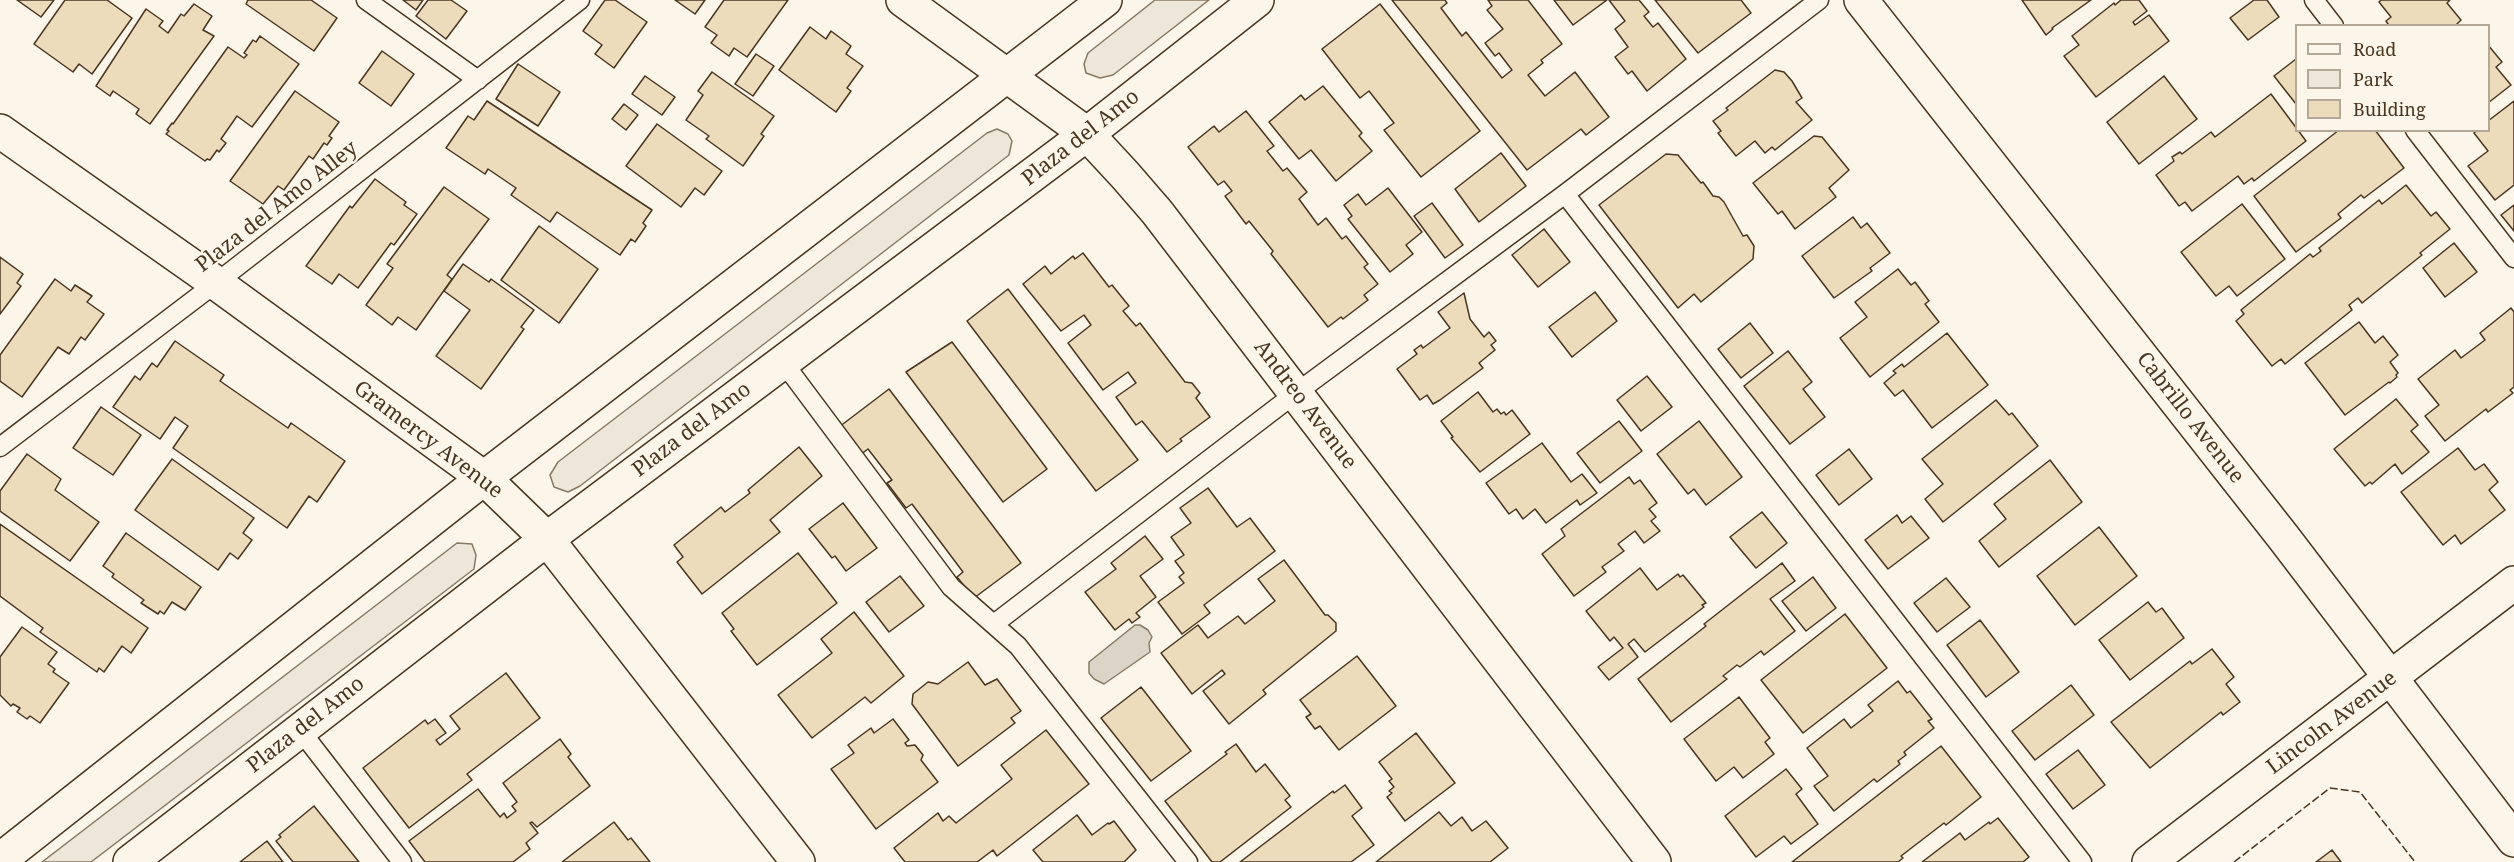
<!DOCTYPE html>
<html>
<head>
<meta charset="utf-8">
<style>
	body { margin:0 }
	#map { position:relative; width:2514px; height:862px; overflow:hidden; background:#fbf6e9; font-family:"Noto Serif",serif }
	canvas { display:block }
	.legend { position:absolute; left:2295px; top:24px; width:195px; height:108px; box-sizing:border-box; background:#fbf6e9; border:2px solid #b4a999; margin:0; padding:8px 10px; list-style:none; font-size:18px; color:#4a3520 }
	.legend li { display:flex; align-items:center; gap:12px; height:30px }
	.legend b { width:30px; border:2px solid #b4a999 }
</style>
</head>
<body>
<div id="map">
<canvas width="2514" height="862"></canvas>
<ul class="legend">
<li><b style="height:8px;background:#fbf6e9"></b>Road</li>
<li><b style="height:16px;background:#ede6d9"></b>Park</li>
<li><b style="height:16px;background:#ecdcbc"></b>Building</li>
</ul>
</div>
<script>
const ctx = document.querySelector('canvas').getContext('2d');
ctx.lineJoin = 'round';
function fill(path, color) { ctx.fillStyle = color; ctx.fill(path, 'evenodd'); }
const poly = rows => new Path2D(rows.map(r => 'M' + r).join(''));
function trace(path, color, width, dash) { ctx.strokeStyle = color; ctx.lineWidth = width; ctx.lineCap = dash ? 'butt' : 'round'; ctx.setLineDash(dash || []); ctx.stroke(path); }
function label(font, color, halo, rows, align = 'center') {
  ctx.font = font + ' "Noto Serif",serif'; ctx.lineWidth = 4.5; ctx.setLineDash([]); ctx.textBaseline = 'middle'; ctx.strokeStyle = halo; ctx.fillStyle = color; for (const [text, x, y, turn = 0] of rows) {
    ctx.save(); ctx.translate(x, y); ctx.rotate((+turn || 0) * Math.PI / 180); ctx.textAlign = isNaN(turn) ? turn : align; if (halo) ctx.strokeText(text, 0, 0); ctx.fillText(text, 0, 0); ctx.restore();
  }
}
const green = poly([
	[1155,0,1209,0,1113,75,1100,78,1086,73,1084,64,1088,53,1155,0],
	[997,129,1008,134,1012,141,1009,155,580,486,568,492,554,487,550,475,558,462,987,133,997,129],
	[457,543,472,544,476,555,474,569,91,862,42,862,457,543]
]);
const water = poly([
	[1135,625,1140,625,1148,630,1152,637,1149,643,1150,652,1104,684,1094,679,1089,673,1089,662,1135,625]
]);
const building = poly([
	[17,0,54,0,41,17,17,0],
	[65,0,107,0,132,18,92,74,79,64,73,72,34,44,65,0],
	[248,0,311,0,337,18,314,51,246,4,248,0],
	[403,0,423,0,416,10,403,0],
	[428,0,451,0,467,11,446,39,416,16,428,0],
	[605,0,615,0,647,22,614,68,595,54,602,45,583,31,605,0],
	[675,0,705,0,695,14,675,0],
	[724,0,788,0,747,57,734,48,729,56,711,43,717,35,705,27,724,0],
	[1392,0,1445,0,1447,3,1441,8,1462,36,1466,32,1502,78,1512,70,1499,53,1495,56,1485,43,1503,29,1487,10,1492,6,1488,0,1528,0,1562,44,1541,60,1543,63,1528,75,1545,96,1575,72,1609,117,1586,135,1581,129,1527,170,1392,0],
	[1554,0,1607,0,1573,25,1554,0],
	[1609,0,1639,0,1649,12,1644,16,1653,27,1658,23,1686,59,1647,91,1632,71,1628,74,1615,57,1628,47,1615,29,1625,21,1609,0],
	[1655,0,1741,0,1751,13,1698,53,1655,0],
	[2022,0,2091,0,2052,28,2053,29,2046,35,2022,0],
	[2121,0,2139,0,2147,11,2133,22,2135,25,2149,15,2169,41,2096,97,2064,56,2079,45,2072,36,2114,3,2115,5,2121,0],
	[2254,0,2267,0,2279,17,2248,40,2230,18,2254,0],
	[2381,0,2450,0,2447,3,2461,20,2455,26,2386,26,2388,24,2386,21,2391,17,2379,2,2381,0],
	[194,4,212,16,203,30,214,36,150,124,136,114,139,109,113,91,110,96,96,86,146,9,163,21,159,26,168,33,181,14,184,16,194,4],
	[1380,4,1480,131,1421,177,1384,130,1394,123,1369,91,1360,98,1322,49,1380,4],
	[810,27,826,39,831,31,851,46,846,54,863,66,847,88,851,91,836,112,779,70,810,27],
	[260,36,299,64,252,127,237,116,221,139,226,143,219,152,217,150,210,160,207,159,205,161,166,134,169,131,167,130,172,123,173,124,228,47,244,58,247,55,244,53,253,40,256,42,260,36],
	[2488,45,2502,62,2496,67,2511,85,2488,103,2488,45],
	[382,51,414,74,391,106,359,83,382,51],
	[756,54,774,66,753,96,735,84,756,54],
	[2296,59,2296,104,2274,76,2296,59],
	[518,64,560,92,538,126,496,99,518,64],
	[1775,70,1784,72,1792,81,1802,98,1796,102,1812,120,1775,150,1772,147,1765,153,1755,141,1736,156,1718,133,1721,131,1713,121,1728,110,1726,108,1775,70],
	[712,72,774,116,761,134,764,136,743,166,706,139,709,136,686,120,703,95,698,91,712,72],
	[645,76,675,97,662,115,632,94,645,76],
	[2164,76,2197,119,2139,164,2107,122,2164,76],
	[1323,86,1362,133,1359,136,1372,151,1336,181,1311,150,1299,159,1269,122,1301,95,1305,100,1323,86],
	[295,91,339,122,329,136,332,138,327,145,324,143,313,159,309,156,284,190,278,186,263,204,230,181,295,91],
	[2271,94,2306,141,2254,181,2252,178,2244,184,2238,176,2192,211,2185,202,2179,206,2156,175,2174,161,2172,157,2180,152,2182,154,2211,132,2215,137,2271,94],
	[487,101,652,210,643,223,646,226,635,242,631,239,620,255,557,212,550,222,511,195,516,188,488,169,485,174,446,148,468,116,474,120,487,101],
	[2514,101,2514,185,2495,200,2468,166,2488,151,2474,133,2477,130,2488,130,2488,121,2514,101],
	[624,104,638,115,626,130,612,119,624,104],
	[1246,111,1274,146,1267,151,1283,171,1287,168,1307,192,1299,199,1318,225,1326,218,1342,239,1346,236,1368,264,1364,267,1378,284,1364,295,1368,300,1343,319,1341,317,1328,327,1271,254,1273,251,1249,221,1246,224,1225,196,1232,191,1224,181,1218,185,1188,147,1214,126,1219,132,1246,111],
	[657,124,722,171,704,195,695,188,681,207,626,166,657,124],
	[2339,130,2375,130,2404,168,2364,198,2361,195,2338,214,2341,218,2296,252,2254,196,2339,130],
	[1814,136,1822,137,1849,170,1829,188,1836,197,1795,229,1782,211,1778,214,1753,183,1814,136],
	[1501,153,1526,186,1479,222,1455,189,1501,153],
	[1666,154,1678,155,1701,183,1703,182,1713,196,1719,197,1724,202,1743,236,1747,235,1754,246,1753,259,1701,302,1694,294,1678,308,1599,205,1666,154],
	[375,179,406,202,404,205,417,214,394,245,391,243,358,288,339,274,332,284,306,266,350,206,352,208,375,179],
	[2406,185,2431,216,2436,212,2450,229,2420,253,2422,255,2362,303,2358,298,2349,305,2352,310,2285,364,2281,359,2272,366,2236,321,2244,314,2241,310,2310,254,2313,257,2321,251,2319,248,2379,200,2382,204,2406,185],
	[444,187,489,219,447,275,452,279,416,330,398,317,392,325,366,305,393,268,387,264,444,187],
	[1388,188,1422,232,1406,245,1413,254,1390,272,1348,219,1352,216,1344,205,1358,194,1366,205,1388,188],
	[1432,203,1463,245,1445,258,1414,216,1432,203],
	[2242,204,2285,259,2237,296,2229,286,2216,296,2181,252,2242,204],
	[2514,205,2514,231,2501,215,2514,205],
	[1853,217,1861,228,1867,223,1890,253,1870,268,1872,271,1834,298,1802,256,1853,217],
	[539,226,598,269,559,323,501,280,539,226],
	[1544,229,1570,262,1538,287,1512,255,1544,229],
	[2454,243,2477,272,2445,297,2423,268,2454,243],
	[1083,253,1109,287,1112,285,1129,306,1123,311,1136,326,1140,323,1185,382,1192,383,1200,393,1196,398,1210,417,1180,439,1182,441,1167,452,1142,421,1136,425,1116,397,1136,383,1128,372,1103,390,1068,343,1091,325,1084,315,1061,331,1023,284,1045,266,1051,274,1073,256,1075,259,1083,253],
	[0,257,23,274,17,283,21,286,0,314,0,257],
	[463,264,489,282,491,279,534,310,521,327,524,329,481,389,436,356,470,310,444,291,463,264],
	[1898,269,1911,285,1915,282,1929,301,1925,304,1939,322,1870,377,1840,338,1867,317,1855,302,1898,269],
	[55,279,71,291,75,285,92,296,87,302,104,314,85,340,81,337,69,354,58,347,22,397,0,381,0,355,55,279],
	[1008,289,1138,460,1096,491,967,321,1008,289],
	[1595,292,1617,321,1572,357,1549,327,1595,292],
	[1464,293,1470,319,1484,337,1489,332,1496,341,1491,345,1495,350,1479,363,1483,368,1440,400,1433,404,1427,395,1420,400,1397,369,1417,354,1414,350,1421,345,1423,348,1450,328,1438,312,1464,293],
	[2511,308,2514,312,2514,387,2510,390,2513,393,2488,412,2486,409,2445,441,2425,416,2439,405,2418,379,2455,350,2461,358,2485,340,2480,333,2511,308],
	[2359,322,2375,343,2383,336,2398,355,2390,362,2398,373,2396,375,2397,377,2390,383,2389,382,2345,415,2305,363,2359,322],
	[1750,323,1773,353,1741,378,1718,349,1750,323],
	[1947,333,1988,385,1932,428,1903,390,1895,396,1884,383,1896,373,1893,371,1902,364,1904,367,1947,333],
	[175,341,224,375,220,381,288,428,291,423,345,461,317,502,309,496,287,528,173,448,188,426,175,417,160,439,113,407,135,376,140,380,152,363,157,367,175,341],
	[952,342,1047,469,1003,502,906,372,952,342],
	[1788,351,1812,382,1803,389,1825,417,1790,444,1744,386,1788,351],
	[1647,376,1672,407,1641,431,1617,400,1647,376],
	[889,389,1021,563,974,598,957,577,963,572,912,504,906,508,887,483,892,480,868,449,860,455,839,427,889,389],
	[1478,392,1493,412,1497,409,1501,414,1504,412,1506,415,1512,410,1530,434,1480,472,1451,438,1453,437,1441,421,1478,392],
	[2396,399,2418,425,2411,431,2429,452,2402,474,2395,464,2372,484,2370,482,2365,486,2334,449,2396,399],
	[1996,400,2009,415,2012,413,2038,446,1943,522,1925,499,1943,484,1922,459,1996,400],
	[101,407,141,435,113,475,73,448,101,407],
	[1619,421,1642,451,1600,483,1577,453,1619,421],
	[1699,421,1742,477,1706,505,1694,489,1688,494,1657,454,1699,421],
	[1542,443,1571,482,1582,474,1597,493,1580,505,1577,500,1546,523,1535,509,1523,519,1516,509,1509,514,1486,483,1542,443],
	[799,447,822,476,770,520,780,532,702,594,677,562,683,557,674,545,721,507,725,512,750,493,748,490,799,447],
	[2458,448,2475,470,2484,464,2498,482,2489,490,2505,510,2461,544,2455,535,2443,545,2401,492,2458,448],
	[1849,449,1872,479,1839,505,1816,475,1849,449],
	[27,454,61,479,55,490,99,522,70,561,0,511,0,491,27,454],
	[172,459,254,518,243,533,252,540,238,559,230,553,218,570,135,510,172,459],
	[2050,460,2082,502,1999,567,1979,541,2006,519,1994,504,2050,460],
	[1629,477,1634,484,1640,480,1657,503,1649,509,1656,517,1651,521,1660,531,1644,543,1635,531,1618,544,1624,551,1602,567,1606,572,1574,596,1542,554,1565,536,1561,529,1629,477],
	[1208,488,1237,527,1250,518,1275,551,1204,605,1210,613,1182,634,1158,602,1184,583,1179,577,1184,573,1175,561,1184,555,1171,537,1191,523,1180,508,1208,488],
	[843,503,877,548,846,571,835,556,832,558,809,529,843,503],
	[1762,512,1787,543,1756,568,1730,537,1762,512],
	[1897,515,1902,523,1911,516,1929,538,1888,569,1865,540,1897,515],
	[0,524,148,628,131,653,122,646,104,672,99,668,97,672,40,632,43,628,0,596,0,524],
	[2099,527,2137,576,2075,625,2037,576,2099,527],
	[126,533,201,587,185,610,172,602,164,614,160,611,158,614,141,603,144,600,112,577,114,574,103,566,126,533],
	[1145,536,1163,559,1140,576,1156,597,1136,613,1140,617,1132,623,1129,619,1115,630,1085,592,1116,569,1111,563,1145,536],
	[798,553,837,603,757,665,731,631,734,629,722,613,798,553],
	[1284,560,1325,615,1328,615,1336,623,1336,631,1263,690,1266,694,1229,724,1203,691,1225,674,1222,670,1192,694,1161,653,1198,625,1208,638,1238,616,1245,624,1275,601,1258,579,1284,560],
	[1782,563,1795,581,1770,599,1795,631,1764,655,1761,651,1740,667,1737,665,1723,676,1727,679,1671,722,1638,679,1706,626,1704,624,1782,563],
	[1640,568,1657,590,1678,574,1680,577,1683,575,1706,603,1702,605,1704,607,1645,652,1634,639,1628,644,1638,657,1609,680,1598,667,1623,648,1614,637,1610,641,1586,611,1640,568],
	[900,576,924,606,889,632,866,602,900,576],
	[1813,577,1836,608,1806,631,1782,601,1813,577],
	[1946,578,1970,607,1937,632,1914,603,1946,578],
	[2148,602,2156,612,2162,608,2184,638,2130,680,2099,640,2148,602],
	[854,612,904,676,871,703,865,697,812,738,778,695,832,653,821,639,854,612],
	[1845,614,1887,668,1803,733,1761,680,1845,614],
	[1980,620,2019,672,1986,697,1947,645,1980,620],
	[22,627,57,652,48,664,55,669,53,672,69,683,40,723,30,716,27,719,17,712,20,708,13,704,11,706,0,695,0,657,22,627],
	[2212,649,2234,677,2226,684,2240,702,2223,715,2221,712,2150,768,2111,722,2190,661,2192,664,2212,649],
	[1357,656,1396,706,1339,750,1320,726,1315,729,1306,717,1311,714,1300,700,1357,656],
	[968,662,985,685,997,679,1021,711,1011,718,1015,723,958,766,912,704,913,694,928,682,938,684,968,662],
	[506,673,540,718,467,774,472,780,409,828,363,768,425,720,428,724,435,719,446,733,436,740,440,745,460,729,450,716,506,673],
	[1898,681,1907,693,1910,691,1932,719,1928,721,1934,728,1904,752,1906,755,1898,761,1900,764,1877,782,1874,779,1834,811,1814,786,1828,776,1807,748,1844,719,1851,728,1873,711,1868,705,1898,681],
	[2071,685,2094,715,2035,760,2012,731,2071,685],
	[1141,687,1191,751,1151,781,1101,718,1141,687],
	[1739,697,1770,738,1765,742,1774,754,1743,778,1734,767,1716,781,1684,739,1739,697],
	[893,719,909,740,905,743,907,746,915,745,923,755,921,760,938,782,876,829,831,769,854,753,848,745,871,728,874,733,893,719],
	[1046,730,1089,784,997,856,993,850,977,862,905,862,894,848,938,813,943,821,949,816,956,823,1012,779,1001,765,1046,730],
	[1416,733,1455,783,1405,821,1387,797,1392,793,1389,791,1394,787,1389,781,1392,779,1379,762,1416,733],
	[560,739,571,754,568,757,590,786,537,827,532,822,530,823,538,833,526,843,530,849,513,862,425,862,409,841,478,789,500,817,504,813,507,818,516,811,512,806,517,802,503,783,560,739],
	[1236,744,1256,772,1265,764,1290,796,1285,800,1291,807,1220,862,1212,862,1165,801,1227,754,1225,752,1236,744],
	[1941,746,1981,797,1946,825,1944,823,1901,856,1903,858,1898,862,1792,862,1941,746],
	[2078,750,2105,785,2073,809,2046,774,2078,750],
	[1786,769,1802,789,1796,794,1818,824,1791,844,1784,836,1756,857,1725,816,1786,769],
	[1345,785,1362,808,1352,816,1374,845,1351,862,1240,862,1333,791,1334,793,1345,785],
	[314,806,359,862,293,862,276,841,281,837,279,835,314,806],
	[1439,812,1451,826,1462,817,1472,831,1486,821,1508,848,1490,862,1376,862,1439,812],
	[1077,815,1092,835,1108,823,1109,824,1114,821,1136,850,1124,862,1043,862,1033,850,1077,815],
	[1998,818,2029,857,2023,862,1922,862,1960,833,1965,840,1989,822,1990,824,1998,818],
	[614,822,628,840,631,838,650,862,562,862,614,822],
	[267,841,283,862,240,862,267,841],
	[2332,850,2341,862,2316,862,2332,850]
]);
const service = poly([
	[366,0,478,80],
	[2314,0,2334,26],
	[2415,130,2514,258],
	[1565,194,2082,862],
	[783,362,951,587,1018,646,1188,862],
	[0,447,216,283,580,0],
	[994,624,1296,393,1565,194,1819,0],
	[300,730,402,862]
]);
const minor = poly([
	[903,0,1087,134,1125,175,1157,212,1654,862],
	[0,131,216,283,484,478,547,539,798,862],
	[2149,862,2514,583]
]);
const tertiary = poly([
	[1861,0,2284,538,2514,840]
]);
const secondary = poly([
	[0,860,484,478,1105,0],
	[130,862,547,539,1087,134,1257,0]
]);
const fence = poly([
	[2234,862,2330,788,2360,792,2415,862]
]);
const streetNames = [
	["Plaza del Amo",1081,138,-38],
	["Plaza del Amo Alley",277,207,-38],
	["Andreo Avenue",1305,405,53],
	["Cabrillo Avenue",2190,418,52],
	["Plaza del Amo",692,430,-37],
	["Gramercy Avenue",428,440,37],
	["Lincoln Avenue",2332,723,-37],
	["Plaza del Amo",306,725,-38]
];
fill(green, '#ede6d9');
trace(green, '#887966', 1.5);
fill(water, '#dcd4c6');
trace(water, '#887966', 1.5);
fill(building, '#ecdcbc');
trace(building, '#4a3520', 1.5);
trace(service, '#4a3520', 21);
trace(minor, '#4a3520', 36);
trace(tertiary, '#4a3520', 36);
trace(secondary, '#4a3520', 36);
trace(service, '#fbf6e9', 18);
trace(minor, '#fbf6e9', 33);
trace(tertiary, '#fbf6e9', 33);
trace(secondary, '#fbf6e9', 33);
trace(fence, '#4a3520', 1.5, [8, 3]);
label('21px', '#4a3520', '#fbf6e9', streetNames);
</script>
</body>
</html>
